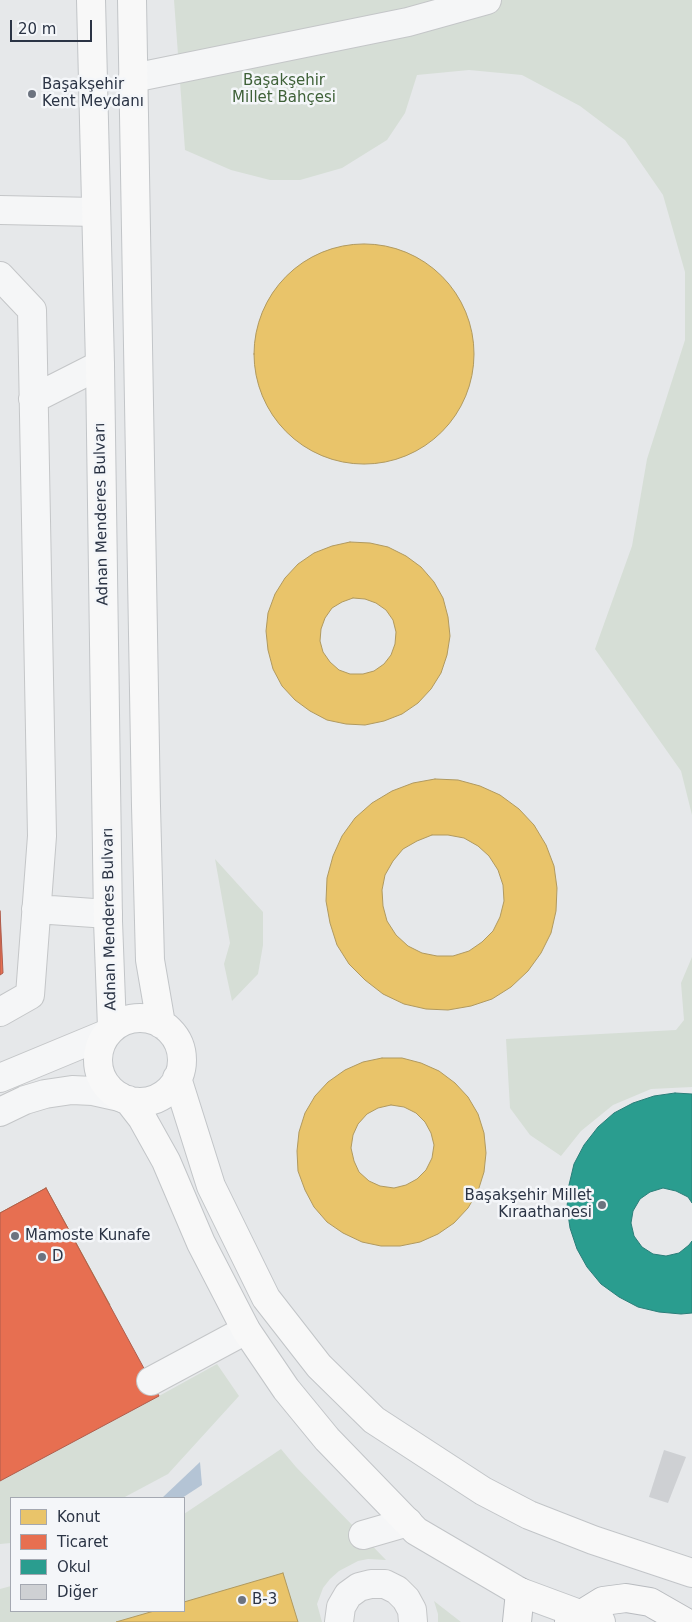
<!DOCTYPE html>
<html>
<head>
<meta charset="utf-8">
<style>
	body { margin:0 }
	#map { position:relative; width:692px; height:1622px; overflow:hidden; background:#e6e8ea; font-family:"DejaVu Sans",sans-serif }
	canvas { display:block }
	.legend { position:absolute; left:10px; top:1497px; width:175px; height:115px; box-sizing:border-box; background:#f4f6f9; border:1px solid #a4a8b1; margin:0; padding:6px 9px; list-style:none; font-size:15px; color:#2b3445 }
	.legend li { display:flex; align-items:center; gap:10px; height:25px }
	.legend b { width:25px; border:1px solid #a4a8b1 }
	.scale { position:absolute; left:10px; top:20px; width:82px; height:22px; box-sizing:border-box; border:2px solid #2b3445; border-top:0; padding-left:6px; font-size:15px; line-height:18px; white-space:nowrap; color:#2b3445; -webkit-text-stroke:4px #f4f6f9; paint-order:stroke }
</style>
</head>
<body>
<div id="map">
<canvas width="692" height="1622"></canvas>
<ul class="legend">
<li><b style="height:14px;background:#e9c46a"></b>Konut</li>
<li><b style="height:14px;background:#e76f51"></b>Ticaret</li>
<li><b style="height:14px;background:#2a9d8f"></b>Okul</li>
<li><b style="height:14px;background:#ced0d3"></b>Diğer</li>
</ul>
<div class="scale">20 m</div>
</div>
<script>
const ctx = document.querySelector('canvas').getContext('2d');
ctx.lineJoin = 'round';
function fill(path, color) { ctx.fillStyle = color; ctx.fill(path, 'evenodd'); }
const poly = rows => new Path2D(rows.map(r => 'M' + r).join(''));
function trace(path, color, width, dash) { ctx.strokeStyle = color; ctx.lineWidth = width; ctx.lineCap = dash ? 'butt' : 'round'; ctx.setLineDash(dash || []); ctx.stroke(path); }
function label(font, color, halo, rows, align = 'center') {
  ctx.font = font + ' "DejaVu Sans",sans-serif'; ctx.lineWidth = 5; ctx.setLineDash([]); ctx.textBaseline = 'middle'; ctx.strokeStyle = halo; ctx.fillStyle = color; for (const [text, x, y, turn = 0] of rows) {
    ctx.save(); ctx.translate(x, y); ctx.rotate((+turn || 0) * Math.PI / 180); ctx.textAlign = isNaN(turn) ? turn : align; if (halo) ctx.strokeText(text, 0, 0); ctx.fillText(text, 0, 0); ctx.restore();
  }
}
const green = poly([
	[174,0,692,0,692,815,681,771,595,649,632,546,647,459,685,340,685,272,663,195,625,140,580,106,522,75,469,70,417,75,405,113,387,140,342,168,300,180,270,180,231,170,185,150],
	[215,859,263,912,263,945,258,974,232,1001,224,964,230,943],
	[692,957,692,1087,651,1089,613,1105,581,1131,561,1156,530,1135,510,1108,506,1039,676,1030,684,1020,681,983],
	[0,1300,110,1305,159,1396,217,1364,239,1396,168,1474,123,1498,11,1498,11,1543,0,1544],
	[281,1449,296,1467,386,1560,368,1559,358,1561,339,1571,330,1579,323,1588,317,1604,322,1622,0,1622,0,1589,11,1586,11,1611,184,1611,184,1514],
	[434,1601,461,1622,438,1622,438,1614]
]);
const water = poly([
	[200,1462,202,1485,182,1498,162,1498]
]);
const homes = poly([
	'254 354a110 110 0 1 1 220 0a110 110 0 1 1-220 0Z',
	[350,542,370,543,388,547,406,556,421,567,434,582,443,598,448,617,450,636,447,655,441,673,431,689,418,703,402,714,384,721,365,725,346,724,327,720,310,711,295,700,282,686,273,669,268,650,266,631,268,613,275,594,285,578,298,564,314,553,332,546,350,542],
	[353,598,365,599,376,603,386,610,393,620,396,632,395,644,391,655,384,664,374,671,363,674,350,674,339,670,330,662,323,652,320,641,321,629,325,618,332,608,342,602,353,598],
	[435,779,458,780,480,786,500,795,519,809,534,825,546,845,554,866,557,888,556,911,551,933,541,953,528,971,511,987,492,999,471,1006,448,1010,426,1009,404,1004,383,994,365,980,349,964,337,945,330,923,326,901,327,878,333,856,342,836,355,818,372,803,392,791,413,783,435,779],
	[432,835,448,835,464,838,478,846,489,856,498,870,503,885,504,901,500,917,493,931,482,942,469,951,453,956,437,956,422,953,408,946,396,935,387,921,383,906,382,890,385,875,393,861,403,849,417,841,432,835],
	[382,1058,402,1058,421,1063,439,1071,455,1083,468,1097,478,1114,484,1133,486,1153,484,1172,478,1191,468,1208,454,1223,438,1234,420,1242,400,1246,381,1246,362,1242,343,1233,327,1222,314,1207,305,1190,298,1171,297,1151,299,1132,305,1113,315,1096,328,1082,345,1070,363,1062,382,1058],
	[391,1105,404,1107,416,1113,425,1122,431,1133,434,1145,432,1158,426,1170,417,1179,406,1185,394,1188,380,1186,369,1181,359,1172,354,1161,351,1148,353,1135,358,1124,367,1114,378,1108,391,1105],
	[46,1188,110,1305,26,1349,0,1300,0,1213,46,1188],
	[283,1573,298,1622,116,1622,154,1611,184,1611,184,1602,283,1573]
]);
const shops = poly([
	[0,911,3,973,0,975,0,911],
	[46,1188,159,1396,0,1481,0,1213,46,1188]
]);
const schools = poly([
	[675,1093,692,1094,692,1203,688,1197,676,1191,663,1188,650,1192,640,1199,633,1211,631,1223,634,1236,642,1247,653,1254,666,1256,679,1253,689,1245,692,1241,692,1313,681,1314,659,1312,638,1307,619,1297,601,1284,587,1267,577,1249,570,1228,567,1207,569,1185,574,1164,584,1145,598,1127,614,1113,633,1103,654,1096,675,1093]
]);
const building = poly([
	[664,1450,686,1457,668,1503,649,1497]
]);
const minor = poly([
	[133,78,408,22,487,0],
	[0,210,96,212],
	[0,276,32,310,42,836,30,995,0,1012],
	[33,399,100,365],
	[36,909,108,914],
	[0,1078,106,1034],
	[0,1112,25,1100,45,1094,72,1090,93,1091,120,1097],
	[151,1381,246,1330],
	[363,1535,408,1522],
	[339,1622,341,1607,348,1595,359,1587,371,1584,385,1584,397,1590,406,1599,412,1610,413,1622]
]);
const major = poly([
	[91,0,100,365,108,921,112,1028],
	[132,0,146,806,150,960,161,1024],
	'98 1060a42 42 0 1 1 84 0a42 42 0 1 1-84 0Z',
	[177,1078,211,1186,266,1298,319,1366,374,1420,483,1491,529,1515,593,1540,692,1573],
	[128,1100,142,1118,166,1161,201,1243,246,1330,286,1389,327,1439,416,1531,520,1592,601,1622]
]);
const highway = poly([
	[517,1622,520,1592],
	[569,1622,603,1601,626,1598,650,1602,685,1622]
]);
const markers = [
	[32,94,5,"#6c737f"],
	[602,1205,5,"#6c737f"],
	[15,1236,5,"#6c737f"],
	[42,1257,5,"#6c737f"],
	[242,1600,5,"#6c737f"]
];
const parkNames = [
	["Başakşehir",284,81],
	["Millet Bahçesi",284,98]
];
const poiNames = [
	["Başakşehir",42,85],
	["Kent Meydanı",42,102],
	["Başakşehir Millet",592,1196,"right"],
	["Kıraathanesi",592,1213,"right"],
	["Mamoste Kunafe",25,1236],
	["D",52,1257],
	["B-3",252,1600]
];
const streetNames = [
	["Adnan Menderes Bulvarı",102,514,-91],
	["Adnan Menderes Bulvarı",110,919,-91]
];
fill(green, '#d6ded6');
fill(water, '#b4c4d5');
fill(homes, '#e9c46a');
trace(homes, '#b0995f', 1);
fill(shops, '#e76f51');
trace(shops, '#af5d4d', 1);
fill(schools, '#2a9d8f');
trace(schools, '#2a7e79', 1);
fill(building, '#ced0d3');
trace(minor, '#c4c6c8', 30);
trace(major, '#c2c5c8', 30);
trace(highway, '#b8bbbf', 30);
trace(minor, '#f5f6f7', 28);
trace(major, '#f8f8f8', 28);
trace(highway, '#f8f8f8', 28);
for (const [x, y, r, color] of markers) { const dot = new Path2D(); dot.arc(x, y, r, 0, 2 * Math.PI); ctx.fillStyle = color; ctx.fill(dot); trace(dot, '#f4f6f9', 2); }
label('15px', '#3f6138', '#f4f6f9', parkNames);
label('15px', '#2b3445', '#f4f6f9', poiNames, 'left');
label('15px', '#2b3445', '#f4f6f9', streetNames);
</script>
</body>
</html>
